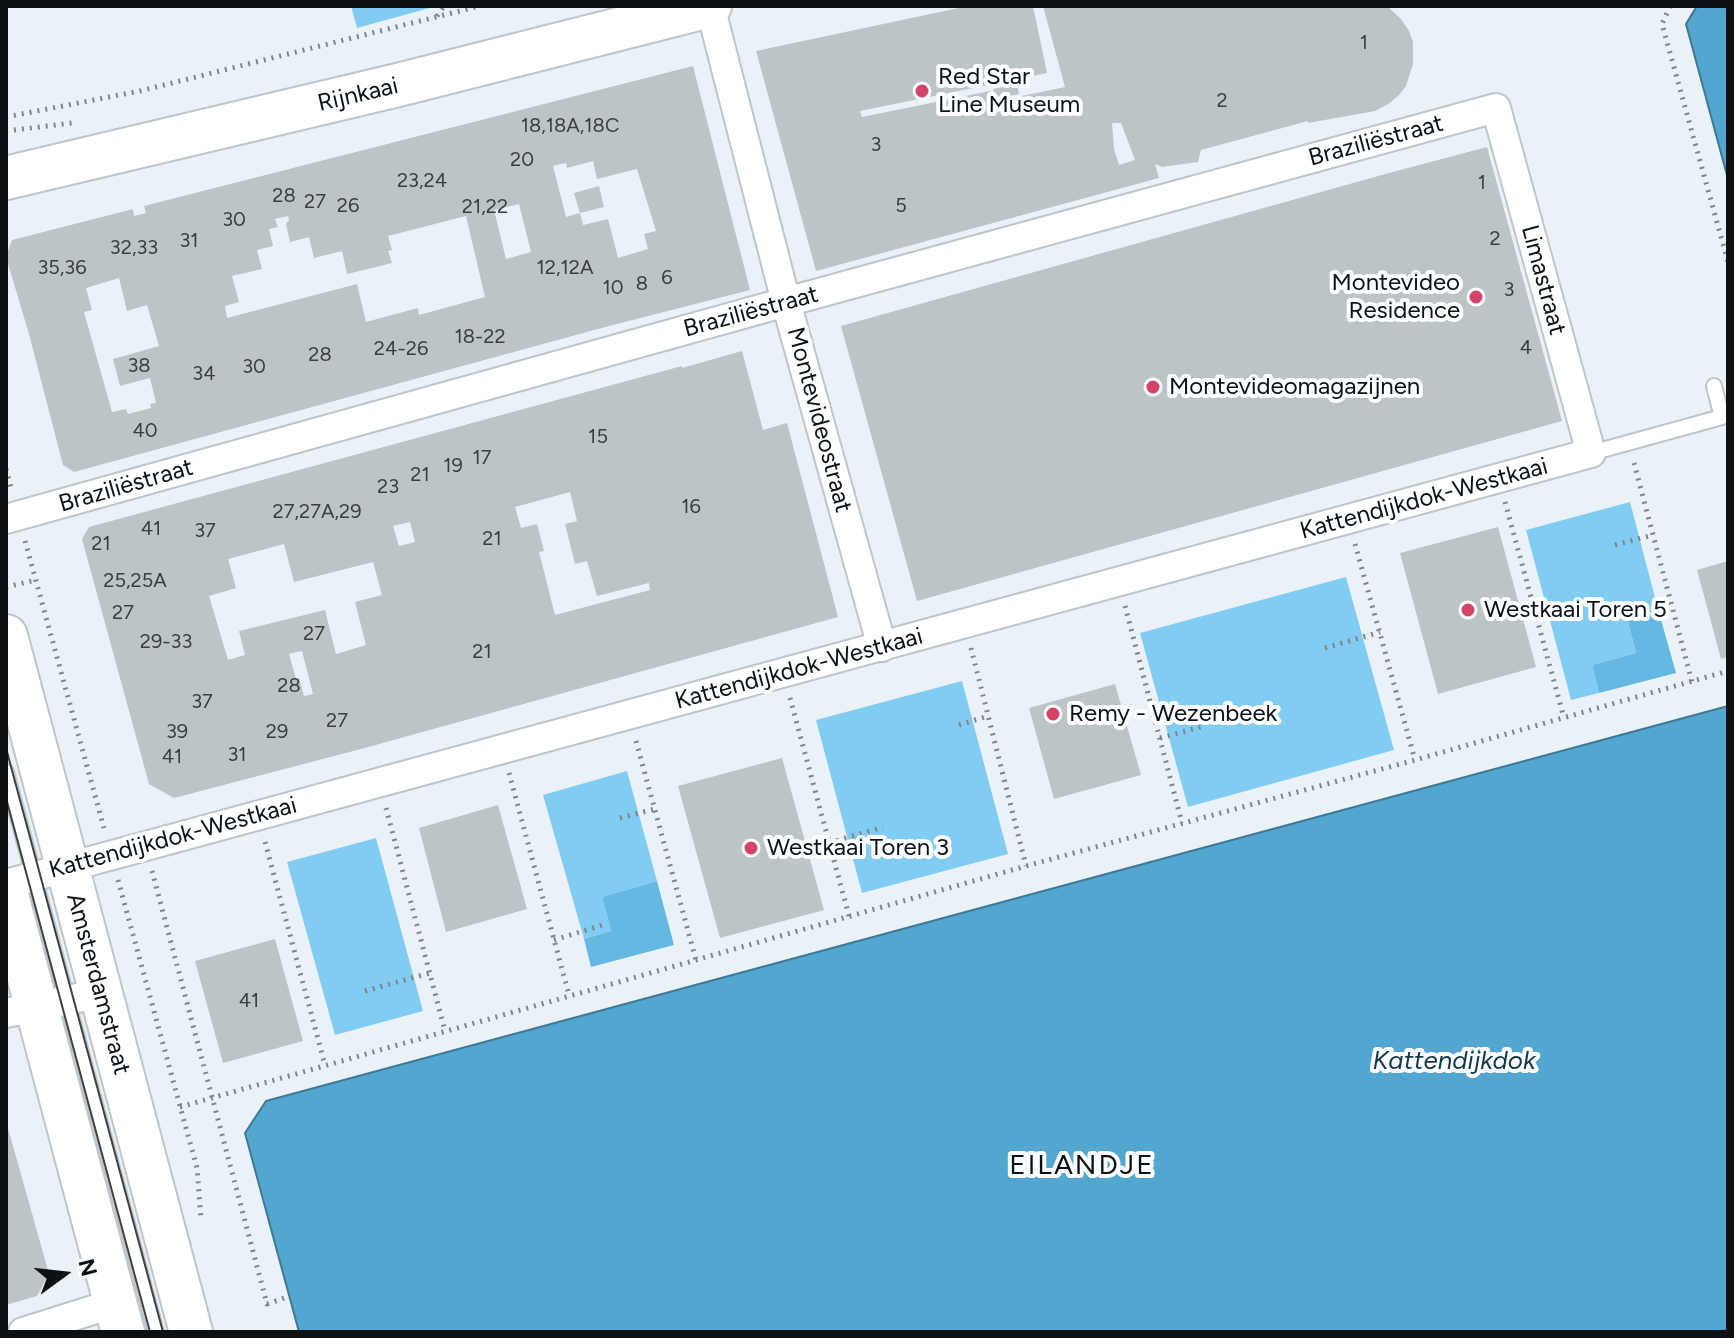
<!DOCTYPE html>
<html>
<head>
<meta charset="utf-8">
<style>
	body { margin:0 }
	#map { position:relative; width:1734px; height:1338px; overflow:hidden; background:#eaf2f7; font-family:Figtree,sans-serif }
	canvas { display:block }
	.frame { position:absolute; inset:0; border:8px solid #0e1113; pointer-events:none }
	.north { position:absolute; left:24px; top:1234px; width:80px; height:80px; -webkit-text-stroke:6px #fcfeff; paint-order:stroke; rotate:75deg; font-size:22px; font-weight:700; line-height:32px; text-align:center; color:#0e1113 }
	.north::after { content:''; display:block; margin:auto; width:28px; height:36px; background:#0e1113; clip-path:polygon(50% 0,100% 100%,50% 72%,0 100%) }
</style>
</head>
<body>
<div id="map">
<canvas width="1734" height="1338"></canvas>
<div class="frame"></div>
<div class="north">N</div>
</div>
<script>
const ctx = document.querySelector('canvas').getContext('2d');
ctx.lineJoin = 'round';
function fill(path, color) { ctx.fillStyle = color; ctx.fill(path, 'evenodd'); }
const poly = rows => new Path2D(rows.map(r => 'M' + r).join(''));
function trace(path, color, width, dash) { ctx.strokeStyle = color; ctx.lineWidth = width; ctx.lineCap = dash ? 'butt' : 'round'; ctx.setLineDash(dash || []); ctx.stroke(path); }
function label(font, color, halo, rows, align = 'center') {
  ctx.font = font + ' Figtree,sans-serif'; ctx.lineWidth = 8; ctx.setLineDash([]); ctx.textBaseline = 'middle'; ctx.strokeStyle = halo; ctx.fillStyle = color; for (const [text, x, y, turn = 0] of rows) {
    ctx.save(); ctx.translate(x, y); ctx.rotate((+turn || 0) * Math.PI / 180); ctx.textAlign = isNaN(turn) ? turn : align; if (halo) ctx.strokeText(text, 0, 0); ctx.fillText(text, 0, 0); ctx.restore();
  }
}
const green = poly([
	[351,6,437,6,357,28],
	[1630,502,1658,609,1627,618,1636,653,1592,665,1599,693,1571,700,1526,530],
	[1346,577,1394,750,1188,807,1140,633],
	[962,681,1008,854,862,893,816,720],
	[627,771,657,881,602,897,611,931,584,939,543,795],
	[376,838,423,1011,335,1035,287,862]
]);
const forest = poly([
	[1658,609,1676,673,1599,693,1592,665,1636,653,1627,618],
	[657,881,674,945,591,967,584,939,611,931,602,897]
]);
const water = poly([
	[1697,6,1728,6,1728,179,1686,24,1697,6],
	[1728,706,1728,1332,299,1332,245,1133,266,1101,1728,706]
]);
const building = poly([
	[968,6,1033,6,1047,73,860,111,862,117,990,91,993,102,1065,87,1043,6,1387,6,1401,19,1409,31,1413,42,1413,64,1406,86,1399,95,1390,103,1375,111,1308,123,1308,121,1201,150,1198,162,1162,167,1155,164,1159,178,816,271,756,51],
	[1112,123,1121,123,1135,160,1119,165,1114,149],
	[693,66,750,290,609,326,74,472,63,465,29,334,6,257,12,240,133,209,134,216,146,213,144,206],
	[593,161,597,179,637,169,656,231,644,234,648,249,618,258,608,219,583,225,580,213,604,207,599,186,574,193,580,213,566,217,553,166,566,163,567,168],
	[519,204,531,252,506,259,494,210],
	[288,216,289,220,286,224,290,242,309,237,314,258,342,251,347,274,392,263,388,251,392,250,388,236,466,216,485,297,419,315,418,308,366,322,357,284,227,318,225,306,239,302,232,276,262,269,257,250,273,246,269,229,278,227,275,219],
	[119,278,127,311,147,305,159,346,113,359,120,386,150,378,156,403,150,404,151,408,128,414,126,409,112,412,84,312,92,310,86,288],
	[1017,84,1019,94,995,99,993,89],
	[1487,147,1562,421,917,601,841,326,1389,173],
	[742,351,763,430,787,423,838,617,361,749,174,798,149,784,82,539,89,527,682,366,682,368],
	[570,492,577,521,565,524,575,564,587,561,597,596,649,583,650,590,555,615,539,552,544,551,537,524,521,528,515,507],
	[410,522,415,542,399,546,393,526],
	[284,544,294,582,373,562,382,595,355,602,366,645,336,654,325,610,239,631,245,655,228,660,209,596,236,588,228,559],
	[302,651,313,694,304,696,299,678,296,679,289,654],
	[1498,527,1536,667,1438,694,1400,553],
	[1728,561,1728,657,1721,659,1697,570],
	[1115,684,1141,775,1054,799,1029,708],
	[782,758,824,910,720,938,678,786],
	[498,805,527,909,446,932,419,828],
	[275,939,303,1041,223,1063,195,961],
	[6,1121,49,1274,37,1296,6,1305]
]);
const path = poly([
	[1670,6,1662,24,1728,262],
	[437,16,444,6],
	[6,117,140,91,480,6],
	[6,131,72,123],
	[1634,463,1692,682],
	[6,469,11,488],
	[1505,502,1564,718],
	[25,541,104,828],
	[1355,544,1415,760],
	[1615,545,1653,535],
	[6,587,36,580],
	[1125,606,1182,823],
	[971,648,1026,866],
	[1325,648,1380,632],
	[790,698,849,916],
	[959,725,988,716],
	[1160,738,1201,727],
	[636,741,696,960],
	[509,773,569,995],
	[386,808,445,1031],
	[620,818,655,809],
	[265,842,325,1065],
	[829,843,883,827],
	[152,871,267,1304,290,1296],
	[118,880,197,1168,201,1219],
	[554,940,606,924],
	[365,991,430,973],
	[180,1107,1026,866,1415,760,1728,671]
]);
const lane = poly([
	[1591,453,1722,417,1714,386],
	[6,772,156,1332]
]);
const street = poly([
	[710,6,786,302,882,647],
	[6,519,786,302,1496,108,1591,453,6,884],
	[6,1013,101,993],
	[23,1332,115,1303]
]);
const secondary = poly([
	[6,178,398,85,710,6],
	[6,636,191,1332],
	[6,892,123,1332]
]);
const tram = poly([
	[6,748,163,1332],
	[6,798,150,1332]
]);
const markers = [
	[922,91,8,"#d44469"],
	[1476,297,8,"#d44469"],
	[1153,387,8,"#d44469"],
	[1468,610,8,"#d44469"],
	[1053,714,8,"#d44469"],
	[751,848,8,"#d44469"]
];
const numberNames = [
	["1",1364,43],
	["2",1222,101],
	["18,18A,18C",570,126],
	["3",876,145],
	["20",522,160],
	["23,24",422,181],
	["1",1482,183],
	["28",284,196],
	["27",315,202],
	["26",348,206],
	["5",901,206],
	["21,22",485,207],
	["30",234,220],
	["2",1495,239],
	["31",189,241],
	["32,33",134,248],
	["35,36",62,268],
	["12,12A",565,268],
	["6",667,278],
	["8",642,284],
	["10",613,288],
	["3",1509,290],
	["18-22",480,337],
	["4",1526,348],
	["24-26",401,349],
	["28",320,355],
	["38",139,366],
	["30",254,367],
	["34",204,374],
	["40",145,431],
	["15",598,437],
	["17",482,458],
	["19",453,466],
	["21",420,475],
	["23",388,487],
	["16",691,507],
	["27,27A,29",317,512],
	["41",151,529],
	["37",205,531],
	["21",492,539],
	["21",101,544],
	["25,25A",135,581],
	["27",123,613],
	["27",314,634],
	["29-33",166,642],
	["21",482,652],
	["28",289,686],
	["37",202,702],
	["27",337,721],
	["39",177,732],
	["29",277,732],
	["31",237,755],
	["41",172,757],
	["41",249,1001]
];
const poiNames = [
	["Red Star",938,77],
	["Line Museum",938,105],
	["Montevideo",1460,283,"right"],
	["Residence",1460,311,"right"],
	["Montevideomagazijnen",1169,387],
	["Westkaai Toren 5",1484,610],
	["Remy - Wezenbeek",1069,714],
	["Westkaai Toren 3",767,848]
];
const streetNames = [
	["Rijnkaai",358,95,-13],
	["Braziliëstraat",1376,141,-15],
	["Limastraat",1543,280,75],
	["Braziliëstraat",751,312,-15],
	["Montevideostraat",819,420,75],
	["Braziliëstraat",126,486,-16],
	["Kattendijkdok-Westkaai",1424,499,-15],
	["Kattendijkdok-Westkaai",799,669,-15],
	["Kattendijkdok-Westkaai",173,838,-15],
	["Amsterdamstraat",98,984,75]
];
const waterNames = [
	["Kattendijkdok",1454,1061]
];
const quarterNames = [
	["EILANDJE",1082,1166]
];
fill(green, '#81ccf3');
fill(forest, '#65b8e2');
fill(water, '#52a6cf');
trace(water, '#3e7997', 2);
fill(building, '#bcc4c8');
trace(lane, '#bec6cb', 18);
trace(street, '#bec6cb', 32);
trace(secondary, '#bec6cb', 46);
trace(path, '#7f8588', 5, [2, 6]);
trace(lane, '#fff', 14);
trace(street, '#fff', 28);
trace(secondary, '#fff', 42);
trace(tram, '#3d4144', 2);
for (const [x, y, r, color] of markers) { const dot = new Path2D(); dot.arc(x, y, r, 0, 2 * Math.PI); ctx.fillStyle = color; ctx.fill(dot); trace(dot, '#fcfeff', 3); }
label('20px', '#3a3e40', null, numberNames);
label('24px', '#0e1113', '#fcfeff', poiNames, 'left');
label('24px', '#0e1113', '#fcfeff', streetNames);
label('italic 26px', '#113748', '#fcfeff', waterNames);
ctx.letterSpacing = '2px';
label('28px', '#0e1113', '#fcfeff', quarterNames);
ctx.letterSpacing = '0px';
</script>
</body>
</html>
